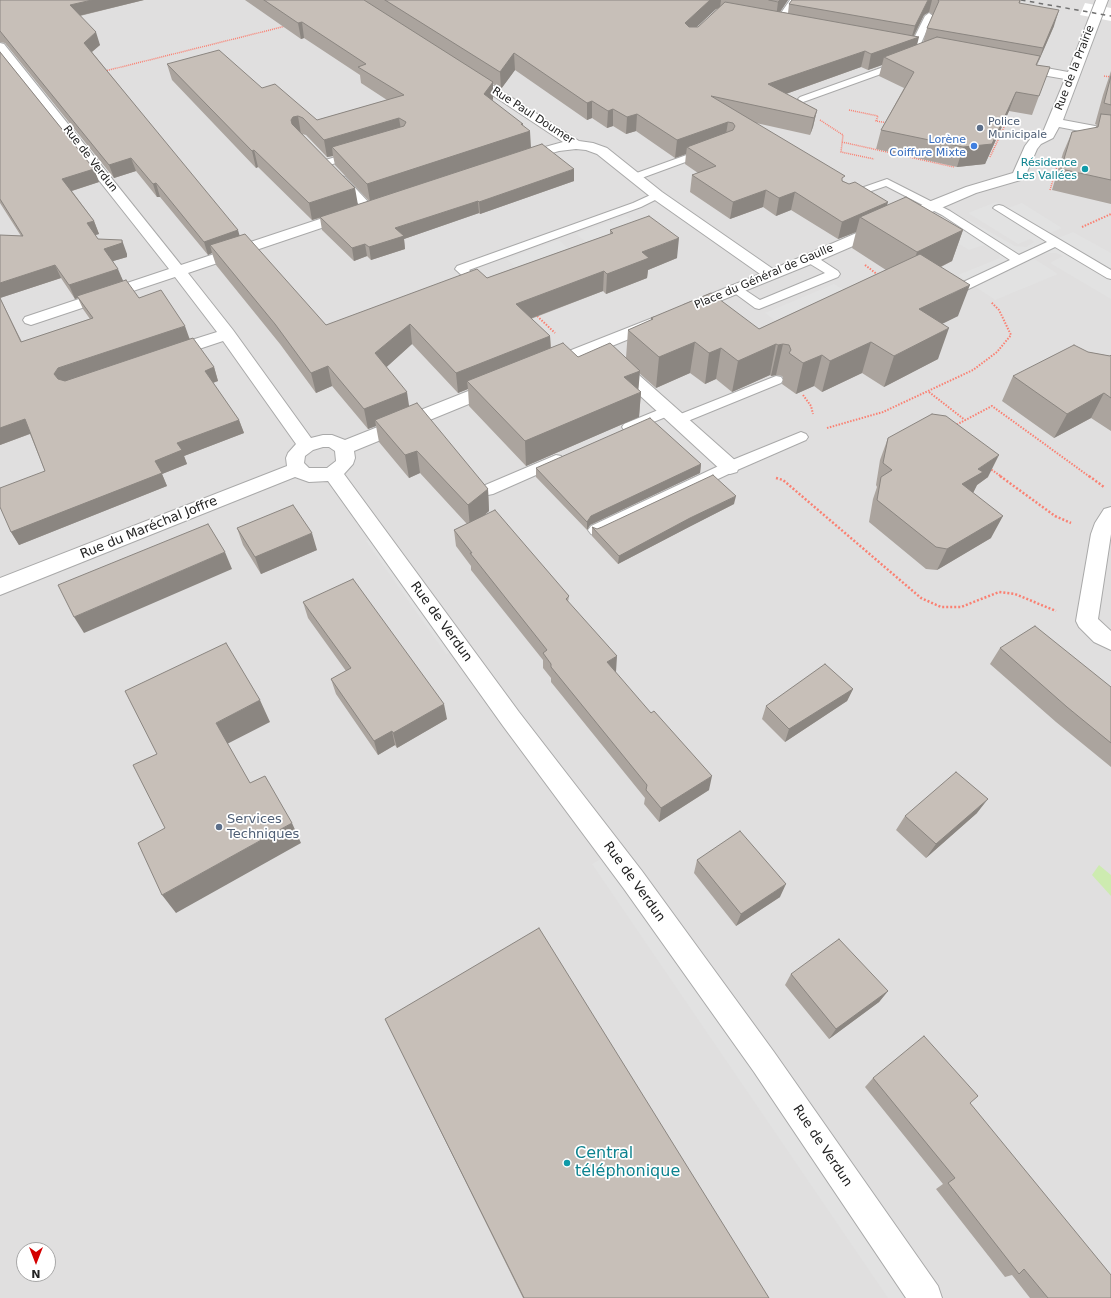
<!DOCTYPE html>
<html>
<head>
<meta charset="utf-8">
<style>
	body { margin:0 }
	#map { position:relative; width:1111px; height:1298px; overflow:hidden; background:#f2efe9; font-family:"DejaVu Sans",sans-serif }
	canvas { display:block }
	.north { position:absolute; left:16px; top:1242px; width:40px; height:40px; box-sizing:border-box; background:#fff; border:1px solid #a7a7a7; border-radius:50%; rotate:180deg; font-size:11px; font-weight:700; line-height:16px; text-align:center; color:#222 }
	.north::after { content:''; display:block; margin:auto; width:14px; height:18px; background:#d40000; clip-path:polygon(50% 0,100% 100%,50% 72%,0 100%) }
</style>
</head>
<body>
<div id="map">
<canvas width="1111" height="1298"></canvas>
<div class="north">N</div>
</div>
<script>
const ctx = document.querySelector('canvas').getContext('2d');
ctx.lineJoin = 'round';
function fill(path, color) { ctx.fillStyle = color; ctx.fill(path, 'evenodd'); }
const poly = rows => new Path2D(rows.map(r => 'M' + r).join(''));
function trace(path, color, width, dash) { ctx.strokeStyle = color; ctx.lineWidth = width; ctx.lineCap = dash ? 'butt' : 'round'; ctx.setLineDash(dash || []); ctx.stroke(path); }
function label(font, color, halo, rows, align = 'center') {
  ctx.font = font + ' "DejaVu Sans",sans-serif'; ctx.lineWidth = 3.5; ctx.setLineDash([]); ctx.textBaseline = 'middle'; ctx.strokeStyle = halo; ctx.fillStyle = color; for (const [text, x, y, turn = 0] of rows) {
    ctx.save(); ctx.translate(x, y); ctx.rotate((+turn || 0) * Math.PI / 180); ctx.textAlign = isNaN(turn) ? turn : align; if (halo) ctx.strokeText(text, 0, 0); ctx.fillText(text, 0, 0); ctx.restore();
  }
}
const residential = poly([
	[0,0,1111,0,1111,1298,0,1298],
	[24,1250,48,1250,48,1274,24,1274]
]);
const grass = poly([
	[1099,865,1111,875,1111,896,1092,875]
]);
const parking = poly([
	[996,202,1008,208,1022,203,1062,228,1050,233,1058,238,1073,232,1111,253,1111,299,1050,263,1063,256,1056,253,1048,253,1033,258,1058,274,995,300,958,275,1000,258,999,254,984,245,969,250,938,231,967,219,1015,246,1026,247,1034,242,1030,239,1018,244,968,213],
	[626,216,639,225,587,243,576,234],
	[559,240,570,250,517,269,507,259],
	[834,284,847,292,777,322,765,313],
	[375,537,458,649,446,654,366,541],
	[605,857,910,1298,888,1298,592,864]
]);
const pier = poly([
	[1085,3,1111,8,1111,21,1080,15]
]);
const pathFar2 = poly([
	[105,71,286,26],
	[1104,76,1111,77],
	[849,110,878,116,876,121,888,123],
	[820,120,843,135,841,152,874,159],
	[1002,122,1015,124],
	[842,142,954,167],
	[990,157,1006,123],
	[1050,190,1059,160]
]);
const pathFar1 = poly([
	[1082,227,1111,214],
	[865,265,878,275],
	[535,314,555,333],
	[929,392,965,420],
	[803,395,811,406,813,414],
	[954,426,992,406,1090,477],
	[827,428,883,412,973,370,997,352,1011,335,999,310,991,302],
	[989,468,1002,477]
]);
const path = poly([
	[1000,476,1055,516,1071,523],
	[1089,476,1104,487],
	[776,478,783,480,921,598,941,607,961,607,999,592,1015,594,1056,611]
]);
const lane = poly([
	[790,0,798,0,781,25,775,25,774,23,790,0],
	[929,13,933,16,919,48,917,50,911,50,909,48,925,16,929,13],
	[903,60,906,61,908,63,906,65,806,101,803,102,798,99,800,97,903,60],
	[706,148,710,149,711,151,710,153,639,179,635,180,630,177,631,175,706,148],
	[356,151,361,154,360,156,326,166,321,163,322,161,356,151],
	[341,176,345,177,372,206,374,208,372,210,364,210,337,181,336,179,337,177,341,176],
	[887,179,950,211,1019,255,1047,242,993,208,995,206,999,205,1003,206,1111,270,1111,279,1107,278,1055,247,952,297,944,297,942,294,944,291,1010,260,942,215,886,186,845,200,839,197,841,195,887,179],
	[657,192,661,193,663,195,661,197,641,207,469,270,481,280,483,283,481,286,469,290,465,289,463,286,469,282,455,269,457,266,633,203,657,192],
	[811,255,815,256,838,271,840,274,838,277,759,309,755,308,729,289,731,286,735,285,739,286,760,300,825,273,807,262,805,259,807,256,811,255],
	[776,376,781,377,783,380,781,383,683,423,678,425,673,423,671,420,673,417,776,376],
	[668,406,673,408,675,411,673,414,629,432,624,430,622,427,624,424,668,406],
	[801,432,806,434,808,437,806,440,735,471,601,534,596,536,591,534,588,530,591,526,725,463,801,432],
	[556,455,561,456,563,460,561,464,493,494,488,495,483,494,481,490,483,486,556,455]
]);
const street = poly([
	[1096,0,1108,0,1063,120,1111,129,1111,137,1059,127,1053,138,1041,144,1037,149,1024,179,976,193,816,262,690,313,684,311,682,308,684,305,760,274,652,198,597,154,586,150,576,149,559,151,521,162,516,161,514,158,516,155,563,142,462,75,464,72,472,72,579,141,593,143,607,148,662,192,773,269,926,203,966,187,1013,173,1025,146,1031,138,1043,132,1065,79,1019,71,1015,70,1013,67,1015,64,1019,63,1068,72,1096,0],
	[0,43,4,44,181,265,344,211,349,210,354,211,356,214,354,217,188,273,233,330,311,438,323,435,332,435,345,440,491,382,497,380,503,382,506,386,503,390,354,451,355,458,353,464,344,474,519,712,642,871,774,1052,938,1286,942,1298,906,1298,754,1072,624,889,503,726,328,481,309,482,295,477,0,595,0,578,287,466,286,458,288,453,296,444,223,341,175,357,169,358,163,357,160,353,163,349,217,332,175,277,31,325,25,323,23,320,25,317,169,269,0,55,0,43],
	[323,447,329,447,335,451,336,461,327,468,309,468,304,463,305,456,313,450,323,447],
	[655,317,661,318,663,322,661,326,553,370,547,371,541,370,538,366,541,362,655,317],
	[616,359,622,360,737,462,739,467,737,472,730,474,723,472,610,368,607,364,610,360,616,359],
	[1111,507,1111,534,1098,619,1111,631,1111,650,1094,642,1079,627,1076,621,1091,534,1095,523,1104,509,1111,507]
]);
const rail = poly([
	[1021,0,1111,16]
]);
const wall = poly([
	[0,0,144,0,80,16,100,45,92,52,240,236,326,325,487,278,610,234,610,230,677,258,648,270,647,278,606,294,603,291,531,319,550,336,551,348,578,357,626,358,628,330,651,320,651,318,759,329,886,270,852,248,856,232,838,239,791,210,776,216,763,207,730,219,690,192,692,175,698,173,685,164,686,154,675,158,636,131,626,134,613,126,607,128,592,118,587,120,515,70,501,89,493,84,493,99,492,101,523,126,531,148,574,181,480,214,479,213,404,239,405,249,371,260,367,256,354,261,322,230,320,218,312,220,258,167,256,168,172,80,167,64,262,88,317,120,387,100,361,83,360,75,304,38,301,39,245,0,788,0,780,12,788,13,789,4,792,0,1021,0,1020,3,1054,26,1037,65,1039,96,1032,115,1009,111,985,164,957,167,876,149,881,130,904,88,879,76,882,65,868,70,861,67,786,94,817,110,813,127,810,135,756,123,843,181,887,205,963,230,952,261,941,267,958,316,942,324,938,359,884,387,862,373,822,392,814,386,796,394,782,384,783,378,782,376,776,375,771,376,770,375,732,392,716,379,705,384,690,373,656,388,639,373,638,390,641,392,639,417,526,466,469,406,468,389,458,393,412,344,386,367,409,406,488,489,489,511,484,515,569,596,568,602,616,672,615,672,709,790,659,822,644,804,645,798,551,682,551,678,543,668,543,660,471,570,471,566,456,546,454,530,467,524,420,473,409,478,379,442,376,426,368,429,332,386,316,393,280,344,216,265,212,253,208,255,160,197,157,197,136,171,114,178,5,43,0,42],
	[719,8,698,27,696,27,716,9],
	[929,12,933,15,927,28,923,43,917,45,914,36,924,15],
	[302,134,306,135,327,157,333,156,335,165,369,201,357,205],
	[0,52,94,169,99,182,72,191,94,221,99,234,95,235,98,239,127,254,127,257,113,261,123,281,139,298,190,339,214,367,218,381,213,383,239,420,244,433,184,456,187,464,162,474,167,486,19,545,11,532,45,471,30,434,0,445,0,235,21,236,0,203],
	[61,278,75,299,78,298,83,309,90,319,22,342,0,298],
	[1111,71,1111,204,1052,190,1063,153,1072,132,1095,128,1097,125,1095,124,1103,95],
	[1088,352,1110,356,1111,355,1111,431,1091,418,1054,438,1002,401,1013,376],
	[888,438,988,477,977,485,973,493,991,538,937,570,926,569,869,522,873,499,877,487,876,485,880,460],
	[701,464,700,473,590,525,587,530,536,477,536,468],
	[734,504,689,527,618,564,592,536,592,527,597,529],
	[237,528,317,550,261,574,243,545],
	[303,602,447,719,397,748,395,745,378,755,336,694,331,679,346,671,308,618],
	[1000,648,1111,687,1111,767,1056,722,990,664],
	[853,689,847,701,785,742,762,719,766,706],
	[977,813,926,858,896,830,905,816],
	[697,860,780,897,736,926,694,873],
	[791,974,888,991,879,1002,829,1039,785,985],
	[385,1019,769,1298,523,1298],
	[873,1078,970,1103,1111,1298,1030,1298,1012,1275,1005,1277,936,1189,943,1184,865,1087]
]);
const shadedWall = poly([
	[92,0,144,0,74,17,70,5],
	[710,0,721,0,720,8,716,9,684,39,685,23],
	[780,0,788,0,776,18,778,2],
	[928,0,932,0,929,12,924,15,912,39,919,37,915,53,884,57,882,65,868,70,871,54,911,39,915,26],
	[1059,10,1054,26,1037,65,1043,48],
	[302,22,304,38,301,39,298,23],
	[96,32,100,45,88,55,84,43],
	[865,51,861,67,766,101,768,84],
	[514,53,515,70,501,89,500,72],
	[493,82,493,99,484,111,484,94],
	[1016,92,1009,111,985,164,957,167,963,147],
	[592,101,592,118,587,120,587,103],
	[613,109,613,126,607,128,608,111],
	[817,110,813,127,810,135,814,118],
	[637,114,636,131,626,134,627,117],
	[298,116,301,134,295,137,291,120,293,117],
	[399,118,402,136,332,147,333,156,327,157,324,140],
	[728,122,725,140,687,147,686,154,675,158,677,140],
	[523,124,523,133,530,131,531,148,370,201,367,184],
	[254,150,258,167,256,168,252,151],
	[131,158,136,171,114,178,109,165],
	[94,169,99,182,68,192,62,179],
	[574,169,574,181,480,214,479,202],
	[156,183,160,197,157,197,153,184],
	[355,188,358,205,312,220,309,203],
	[766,190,763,207,730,219,733,202],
	[795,192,791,210,776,216,779,198],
	[478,201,479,213,404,239,405,249,371,260,369,247,395,228],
	[888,202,883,220,860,217,856,232,838,239,842,222],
	[94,221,99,234,92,236,87,223],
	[238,230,242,244,210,245,212,253,208,255,204,242],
	[963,230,952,261,907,283,917,252],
	[679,238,677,258,648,270,647,278,606,294,607,274,642,252],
	[122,240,127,254,127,257,110,262,104,249],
	[365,244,367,256,354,261,352,248],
	[55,265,61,278,0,298,28,356,0,298,0,283],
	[118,269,124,283,77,296,78,298,75,299,69,285],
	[604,271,603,291,516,324,516,304],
	[970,285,958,316,909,340,919,309],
	[410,324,412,344,379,374,375,353],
	[185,326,190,340,61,388,54,374,58,368],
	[949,328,938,359,884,387,894,356],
	[550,336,551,356,467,381,468,389,458,393,456,373],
	[695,342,690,373,656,388,659,357],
	[871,342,862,373,822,392,830,361],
	[776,344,770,375,732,392,738,361],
	[783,344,776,375,771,376,778,345],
	[721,348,716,379,705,384,709,353],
	[822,355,814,386,796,394,803,363],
	[328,366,332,386,316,393,311,373],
	[214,367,218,381,209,384,205,371],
	[640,371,638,394,641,392,639,417,526,466,525,441,624,377],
	[407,392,410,412,375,420,376,426,368,429,364,409],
	[1104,393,1091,418,1054,438,1067,414],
	[25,419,32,433,0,445,0,428],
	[239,420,244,433,184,456,187,464,162,474,167,486,19,545,11,532,155,461,177,443],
	[417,451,420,473,409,478,405,455],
	[999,455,988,477,977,485,972,495,962,484,978,469],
	[701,464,700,473,590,525,587,530,587,522,591,516],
	[488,489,489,511,470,528,468,505],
	[736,496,734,504,689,527,618,564,619,556,690,518],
	[1003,516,991,538,937,570,947,549],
	[312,533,317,550,261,574,255,557],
	[225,552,232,569,84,633,74,617],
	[617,656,616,672,606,678,607,662],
	[853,689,847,701,785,742,789,729],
	[260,700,270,722,227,744,216,723],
	[444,704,447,719,397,748,393,733],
	[392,731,395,745,378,755,374,741],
	[712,776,709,790,659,822,661,808],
	[988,799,977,813,926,858,936,844],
	[292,823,301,843,176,913,162,895],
	[786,884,780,897,736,926,741,914],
	[888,991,879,1002,829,1039,836,1029]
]);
const building = poly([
	[0,0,92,0,70,5,96,32,84,43,238,230,204,242,156,183,153,184,131,158,109,165,0,31,0,0],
	[264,0,364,0,493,82,484,94,523,124,521,124,530,131,367,184,332,147,404,126,406,122,399,118,324,140,303,118,298,116,293,117,291,120,292,124,355,188,309,203,254,150,252,151,167,64,219,50,262,88,275,84,317,120,404,95,358,67,366,64,302,22,298,23,264,0],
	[385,0,710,0,685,23,689,27,698,27,725,2,919,37,871,54,865,51,768,84,817,110,814,118,711,96,845,176,842,178,842,181,849,184,855,182,888,202,842,222,795,192,779,198,766,190,733,202,692,175,716,166,687,147,733,130,735,126,733,123,728,122,677,140,637,114,627,117,613,109,608,111,592,101,587,103,514,53,500,72,385,0],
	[769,0,780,0,778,2,769,0],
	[792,0,928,0,915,26,789,4,792,0],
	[938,0,1020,0,1019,3,1059,10,1043,48,927,28,939,1,938,0],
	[937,37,1040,56,1036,65,1050,67,1039,96,1016,92,992,144,963,147,881,130,914,72,884,57,937,37],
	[0,52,94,169,62,179,94,221,87,223,98,239,122,240,122,243,104,249,118,269,69,285,55,265,0,283,0,235,23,236,0,199,0,52],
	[1111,76,1111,105,1104,103,1111,76],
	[1101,114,1111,115,1111,180,1061,169,1072,132,1098,127,1101,114],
	[542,144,574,169,479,202,478,201,395,228,404,236,369,247,365,244,352,248,320,217,542,144],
	[906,197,963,230,917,252,860,217,906,197],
	[649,216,679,238,642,252,649,258,607,274,604,271,516,304,550,336,456,373,410,324,375,353,407,392,364,409,328,366,311,373,275,324,210,245,245,234,326,325,477,269,487,278,613,233,610,230,649,216],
	[920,254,970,285,919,309,949,328,894,356,871,342,830,361,822,355,803,363,789,353,791,350,789,345,783,344,778,345,776,344,738,361,721,348,709,353,695,342,659,357,628,330,653,319,651,318,711,293,759,329,920,254],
	[126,280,139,298,161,290,185,326,58,368,54,374,58,379,65,381,193,338,214,367,205,371,239,420,177,443,182,450,155,461,162,473,11,532,0,507,0,488,45,471,25,419,0,428,0,298,21,342,93,318,77,296,126,280],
	[563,343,578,357,610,343,640,371,624,377,641,392,525,441,467,381,563,343],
	[1074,345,1088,352,1110,356,1111,355,1111,398,1104,393,1067,414,1013,376,1074,345],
	[417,403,488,489,468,505,417,451,405,455,375,420,417,403],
	[932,414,946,416,999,455,978,469,983,472,962,484,1003,516,947,549,936,547,877,500,881,477,892,470,883,463,888,438,932,414],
	[650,418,701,464,591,516,587,522,536,468,650,418],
	[713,475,736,496,690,518,619,556,592,527,597,529,602,527,713,475],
	[293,505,312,533,255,557,237,528,293,505],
	[495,510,569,596,566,599,617,656,607,662,651,713,654,711,712,776,661,808,646,790,647,785,551,667,551,664,543,653,547,650,470,553,472,553,454,530,495,510],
	[208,524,225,552,74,617,58,585,208,524],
	[353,579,444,704,393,733,392,731,374,741,331,679,351,668,303,602,353,579],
	[1035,626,1111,687,1111,743,1067,707,1000,648,1035,626],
	[226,643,260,700,216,723,250,783,265,776,292,823,162,895,138,843,165,828,133,765,157,754,125,691,226,643],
	[825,664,853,689,789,729,766,706,825,664],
	[956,772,988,799,936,844,905,816,956,772],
	[740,831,786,884,741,914,697,860,740,831],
	[539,928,769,1298,524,1298,385,1019,539,928],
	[839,939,888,991,836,1029,791,974,839,939],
	[924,1036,978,1096,970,1103,1111,1275,1111,1298,1048,1298,1024,1269,1019,1274,948,1183,955,1178,873,1078,924,1036]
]);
const markers = [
	[980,128,4,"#5c6f8a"],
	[974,146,4,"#3f7fe0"],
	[1085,169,4,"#0f9aa8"],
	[219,827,4,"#5c6f8a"],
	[567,1163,4,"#0f9aa8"]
];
const farStreetnames = [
	["Rue de la Prairie",1075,68,-69],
	["Rue Paul Doumer",533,116,33],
	["Rue de Verdun",90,159,52],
	["Place du Général de Gaulle",764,277,-23]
];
const farServicenames = [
	["Police",988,122],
	["Municipale",988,135]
];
const farShopnames = [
	["Lorène",966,140],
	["Coiffure Mixte",966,153]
];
const farCulturenames = [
	["Résidence",1077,163],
	["Les Vallées",1077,176]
];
const streetNames = [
	["Rue du Maréchal Joffre",149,528,-22],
	["Rue de Verdun",441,622,54],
	["Rue de Verdun",634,882,54],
	["Rue de Verdun",822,1146,56]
];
const serviceNames = [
	["Services",227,820],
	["Techniques",227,835]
];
const nearCulturenames = [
	["Central",575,1154],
	["téléphonique",575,1172]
];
fill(residential, '#e0dfdf');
fill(grass, '#cdebb0');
fill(parking, '#e2e2e2');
fill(pier, '#fff');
trace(lane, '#a9a9a9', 2);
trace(street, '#a9a9a9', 2);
trace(pathFar2, '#fa8072', 1.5, [1, 1]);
trace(pathFar1, '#fa8072', 2, [1.5, 1.5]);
trace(path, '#fa8072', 2.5, [2, 2]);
fill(lane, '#fff');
fill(street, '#fff');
trace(rail, '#707070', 1.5, [4.5, 4.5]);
fill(wall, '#aba49e');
fill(shadedWall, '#8b8681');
fill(building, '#c7bfb8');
trace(building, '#8b8681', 1);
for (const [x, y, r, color] of markers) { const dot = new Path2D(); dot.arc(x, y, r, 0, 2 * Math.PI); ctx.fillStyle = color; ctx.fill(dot); trace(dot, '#fff', 1.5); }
label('11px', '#222', '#fff', farStreetnames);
label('11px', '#4e5e75', '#fff', farServicenames, 'left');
label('11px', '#366cbe', '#fff', farShopnames, 'right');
label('11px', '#0d838f', '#fff', farCulturenames, 'right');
label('13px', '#222', '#fff', streetNames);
label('13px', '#4e5e75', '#fff', serviceNames, 'left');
label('16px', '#0d838f', '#fff', nearCulturenames, 'left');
</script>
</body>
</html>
